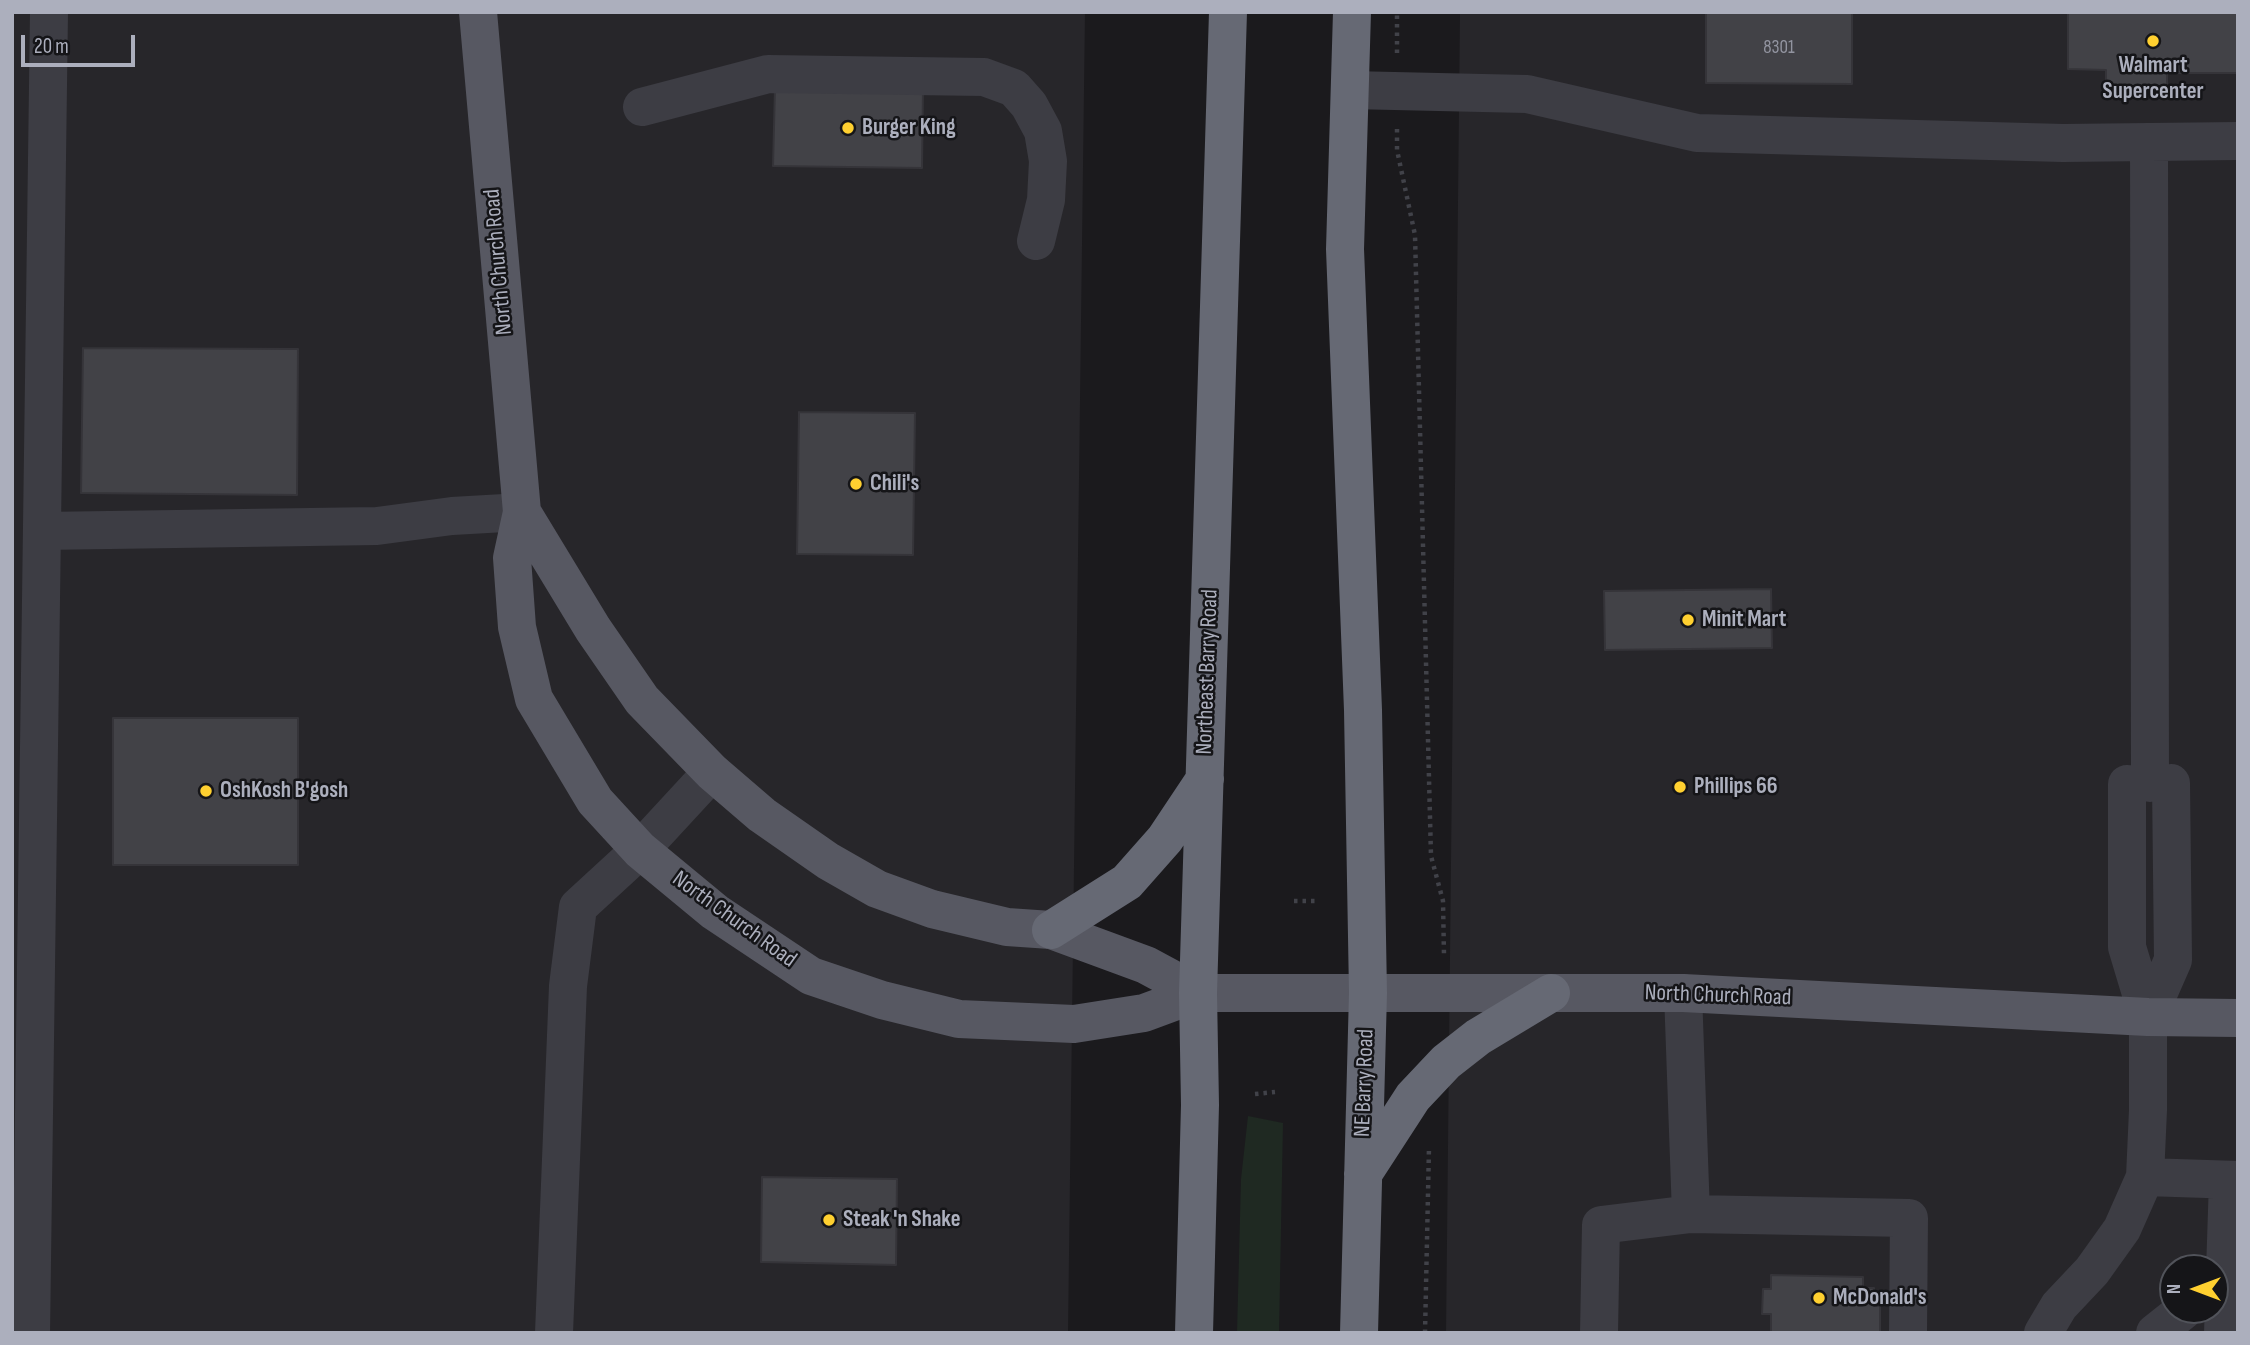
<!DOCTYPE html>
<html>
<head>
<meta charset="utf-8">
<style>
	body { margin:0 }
	#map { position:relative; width:2250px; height:1345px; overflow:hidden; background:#1b1a1d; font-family:"Sofia Sans Condensed",sans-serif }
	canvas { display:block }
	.frame { position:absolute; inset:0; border:14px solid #acafbd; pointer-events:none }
	.north { position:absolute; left:2159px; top:1254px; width:70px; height:70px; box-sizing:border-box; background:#151518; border:2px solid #51535a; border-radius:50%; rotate:270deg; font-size:19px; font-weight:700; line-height:28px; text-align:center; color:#acafbd }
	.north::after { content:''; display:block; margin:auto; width:24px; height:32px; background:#ffd030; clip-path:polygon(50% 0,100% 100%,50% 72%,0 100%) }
	.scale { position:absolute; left:21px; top:35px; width:114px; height:32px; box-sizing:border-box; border:4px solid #acafbd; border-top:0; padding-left:9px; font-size:21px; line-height:24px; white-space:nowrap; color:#acafbd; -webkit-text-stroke:5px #151518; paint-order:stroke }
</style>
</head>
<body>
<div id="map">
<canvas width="2250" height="1345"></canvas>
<div class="frame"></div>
<div class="north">N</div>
<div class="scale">20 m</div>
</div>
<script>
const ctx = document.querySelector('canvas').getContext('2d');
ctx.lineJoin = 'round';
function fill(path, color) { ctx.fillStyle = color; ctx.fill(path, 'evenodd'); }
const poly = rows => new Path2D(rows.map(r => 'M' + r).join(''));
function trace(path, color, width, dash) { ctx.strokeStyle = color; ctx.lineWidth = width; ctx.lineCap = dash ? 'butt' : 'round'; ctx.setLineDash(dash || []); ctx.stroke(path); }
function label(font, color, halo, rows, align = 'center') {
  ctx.font = font + ' "Sofia Sans Condensed",sans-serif'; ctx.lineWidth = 5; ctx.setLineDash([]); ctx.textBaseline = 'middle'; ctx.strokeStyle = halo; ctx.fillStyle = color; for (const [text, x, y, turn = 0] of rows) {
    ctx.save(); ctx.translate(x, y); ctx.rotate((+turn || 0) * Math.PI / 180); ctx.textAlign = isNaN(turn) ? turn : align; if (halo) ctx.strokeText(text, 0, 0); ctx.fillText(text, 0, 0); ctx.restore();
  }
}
const built = poly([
	[12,12,1085,12,1068,1333,12,1333],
	[1460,12,2238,12,2238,1333,1446,1333],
	[2173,1268,2215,1268,2215,1310,2173,1310]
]);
const green = poly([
	[1248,1116,1283,1123,1279,1333,1237,1333,1241,1179]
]);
const building = poly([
	[1706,12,1852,12,1852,84,1706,83,1706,12],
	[2068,12,2238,12,2238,73,2167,73,2167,97,2106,97,2106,70,2068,69,2068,12],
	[775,87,923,89,922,168,773,166,775,87],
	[83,348,298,349,297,495,81,493,83,348],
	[799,412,915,413,913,555,797,554,799,412],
	[1771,589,1772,648,1605,650,1604,591,1771,589],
	[113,718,298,718,298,865,113,865,113,718],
	[762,1177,897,1179,896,1265,761,1262,762,1177],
	[1771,1275,1863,1277,1863,1288,1874,1288,1874,1306,1880,1306,1880,1333,1771,1333,1771,1314,1762,1314,1763,1289,1771,1289,1771,1275]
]);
const path = poly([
	[1397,53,1397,12],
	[1397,129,1397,150,1415,235,1431,856,1443,901,1444,956],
	[1294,901,1316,901],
	[1255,1094,1275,1092],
	[1425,1333,1429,1147]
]);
const minor = poly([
	[1350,90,1527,94,1697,133,2063,143,2238,141],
	[642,107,768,74,984,77,1014,88,1029,105,1043,131,1048,161,1046,200,1036,241],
	[2149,142,2150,783],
	[42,531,377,526,452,516,522,512],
	[2148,1017,2173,960,2171,783],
	[2145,1177,2238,1180],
	[1691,1214,1909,1218,1908,1333],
	[31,1333,49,12],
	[554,1333,568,986,578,907,640,850,712,772],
	[1599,1333,1601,1225,1691,1214,1683,993],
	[2043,1333,2059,1306,2092,1271,2122,1229,2145,1177,2148,1110,2148,1017,2127,947,2127,784],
	[2155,1333,2184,1310],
	[2223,1333,2228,1180]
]);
const major = poly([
	[478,12,522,512,512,558,517,627,534,699,595,801,640,850,715,912,811,976,882,1000,959,1019,1074,1024,1144,1013,1198,993,1683,993,2148,1017,2238,1018],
	[522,512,593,629,642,700,712,772,762,815,828,861,877,889,932,909,1007,927,1051,930,1146,965,1198,993]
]);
const highway = poly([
	[1352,12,1345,249,1363,710,1368,993,1359,1333],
	[1051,930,1127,882,1165,839,1205,779],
	[1363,1174,1413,1097,1446,1062,1478,1037,1551,993],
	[1194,1333,1200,1105,1198,993,1228,12]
]);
const markers = [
	[2153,41,7,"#ffd030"],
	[848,128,7,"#ffd030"],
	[856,484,7,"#ffd030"],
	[1688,620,7,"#ffd030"],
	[1680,787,7,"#ffd030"],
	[206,791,7,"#ffd030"],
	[829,1220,7,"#ffd030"],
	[1819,1298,7,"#ffd030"]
];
const numberNames = [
	["8301",1779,48]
];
const poiNames = [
	["Walmart",2153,66,"center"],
	["Supercenter",2153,92,"center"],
	["Burger King",862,128],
	["Chili's",870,484],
	["Minit Mart",1702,620],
	["Phillips 66",1694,787],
	["OshKosh B'gosh",220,791],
	["Steak 'n Shake",843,1220],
	["McDonald's",1833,1298]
];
const streetNames = [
	["North Church Road",499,262,-95],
	["Northeast Barry Road",1208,672,-88],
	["North Church Road",734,920,36],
	["North Church Road",1718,996,2],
	["NE Barry Road",1365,1083,-88]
];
fill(built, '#27262a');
fill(green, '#1f2922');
fill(building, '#424247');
trace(building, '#353439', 2);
trace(path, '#414249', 4.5, [3.5, 5]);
trace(minor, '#3d3d44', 38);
trace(major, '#575862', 38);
trace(highway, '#666974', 38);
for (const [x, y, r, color] of markers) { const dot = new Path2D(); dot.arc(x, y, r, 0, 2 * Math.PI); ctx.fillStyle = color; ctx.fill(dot); trace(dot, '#151518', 2.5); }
label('19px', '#9294a0', null, numberNames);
label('bold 23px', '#acafbd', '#151518', poiNames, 'left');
label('23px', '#acafbd', '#151518', streetNames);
</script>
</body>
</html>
